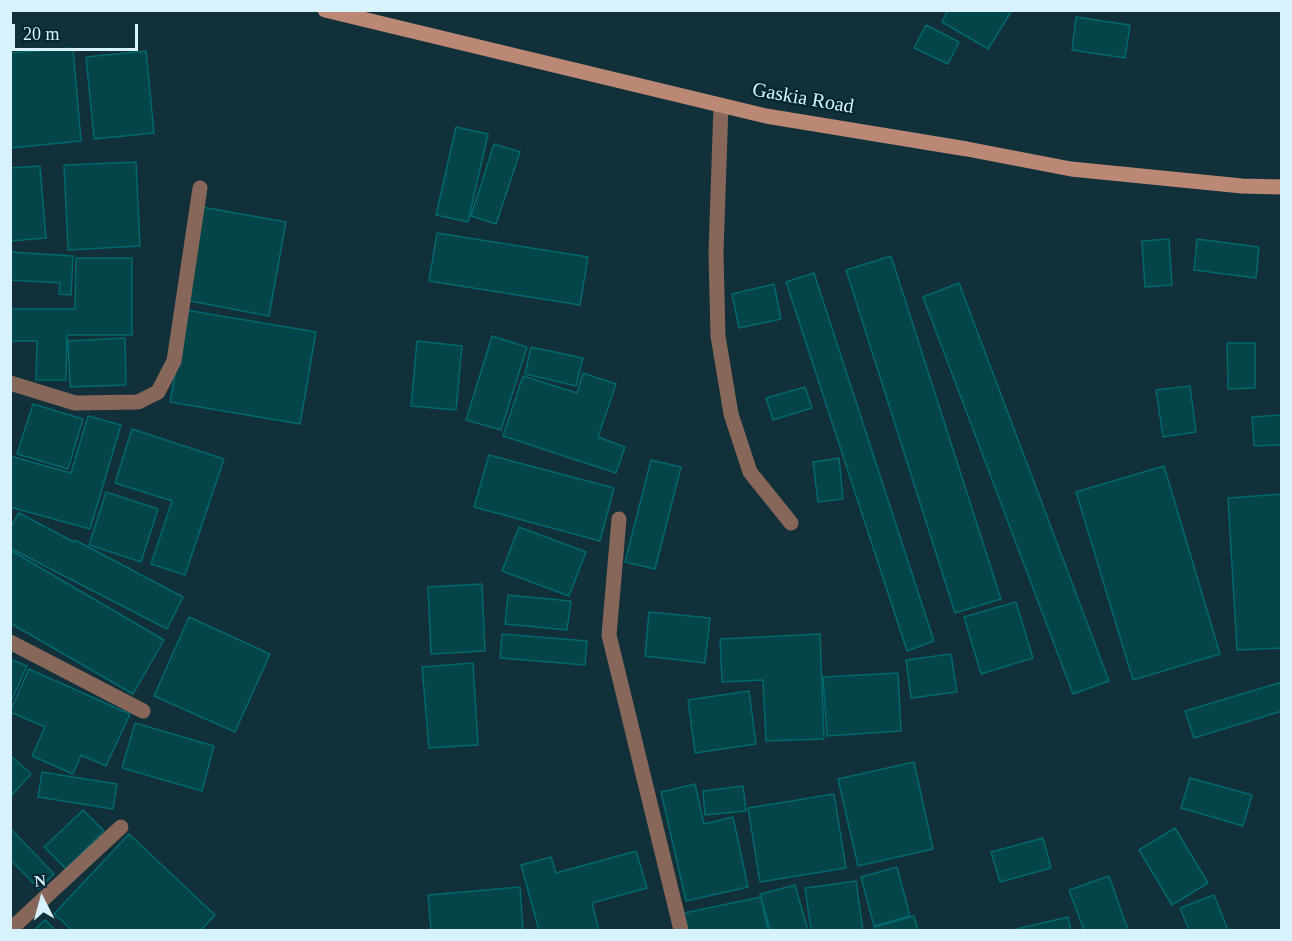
<!DOCTYPE html>
<html>
<head>
<meta charset="utf-8">
<style>
	body { margin:0 }
	#map { position:relative; width:1292px; height:941px; overflow:hidden; background:#113039; font-family:Georgia,serif }
	canvas { display:block }
	.frame { position:absolute; inset:0; border:12px solid #d8f2fb; pointer-events:none }
	.north { position:absolute; left:12px; top:869px; width:60px; height:60px; -webkit-text-stroke:4px #06262f; paint-order:stroke; rotate:354deg; font-size:16px; font-weight:700; line-height:24px; text-align:center; color:#d8f2fb }
	.north::after { content:''; display:block; margin:auto; width:21px; height:27px; background:#d8f2fb; clip-path:polygon(50% 0,100% 100%,50% 72%,0 100%) }
	.scale { position:absolute; left:12px; top:24px; width:126px; height:27px; box-sizing:border-box; border:3px solid #d8f2fb; border-top:0; padding-left:8px; font-size:18px; line-height:21px; white-space:nowrap; color:#d8f2fb; -webkit-text-stroke:4px #06262f; paint-order:stroke }
</style>
</head>
<body>
<div id="map">
<canvas width="1292" height="941"></canvas>
<div class="frame"></div>
<div class="north">N</div>
<div class="scale">20 m</div>
</div>
<script>
const ctx = document.querySelector('canvas').getContext('2d');
ctx.lineJoin = 'round';
function fill(path, color) { ctx.fillStyle = color; ctx.fill(path, 'evenodd'); }
const poly = rows => new Path2D(rows.map(r => 'M' + r).join(''));
function trace(path, color, width, dash) { ctx.strokeStyle = color; ctx.lineWidth = width; ctx.lineCap = dash ? 'butt' : 'round'; ctx.setLineDash(dash || []); ctx.stroke(path); }
function label(font, color, halo, rows, align = 'center') {
  ctx.font = font + ' Georgia,serif'; ctx.lineWidth = 4.5; ctx.setLineDash([]); ctx.textBaseline = 'middle'; ctx.strokeStyle = halo; ctx.fillStyle = color; for (const [text, x, y, turn = 0] of rows) {
    ctx.save(); ctx.translate(x, y); ctx.rotate((+turn || 0) * Math.PI / 180); ctx.textAlign = isNaN(turn) ? turn : align; if (halo) ctx.strokeText(text, 0, 0); ctx.fillText(text, 0, 0); ctx.restore();
  }
}
const building = poly([
	[948,10,1009,10,1011,12,988,49,942,22,948,10],
	[1076,17,1130,25,1125,58,1072,50,1076,17],
	[926,25,959,42,948,64,914,48,926,25],
	[73,48,81,141,10,148,10,53,73,48],
	[146,51,154,133,94,139,86,57,146,51],
	[456,127,488,134,468,222,436,215,456,127],
	[494,144,520,152,496,224,471,216,494,144],
	[136,162,140,246,68,250,64,165,136,162],
	[40,166,46,238,10,241,10,168,40,166],
	[202,207,286,222,269,316,185,300,202,207],
	[437,233,588,257,580,305,429,281,437,233],
	[1169,239,1172,285,1145,287,1142,241,1169,239],
	[1197,239,1259,247,1256,278,1194,270,1197,239],
	[10,252,73,256,71,295,59,294,60,283,10,280,10,252],
	[891,256,1001,599,955,613,846,270,891,256],
	[76,258,132,258,132,335,67,335,66,380,36,380,37,341,10,341,10,309,75,309,76,258],
	[814,273,934,641,907,651,786,282,814,273],
	[959,283,1109,681,1073,694,923,297,959,283],
	[774,284,781,319,739,328,732,294,774,284],
	[186,310,316,332,300,424,170,402,186,310],
	[492,336,527,347,501,430,466,420,492,336],
	[125,338,126,385,70,387,68,341,125,338],
	[417,341,462,346,456,410,411,406,417,341],
	[1227,343,1255,343,1255,388,1228,389,1227,343],
	[531,347,583,358,576,386,525,374,531,347],
	[583,373,616,384,598,437,625,447,616,473,503,436,523,376,577,393,583,373],
	[1190,386,1196,432,1163,437,1156,390,1190,386],
	[805,387,812,408,773,420,766,398,805,387],
	[33,404,83,419,68,469,17,454,33,404],
	[1281,415,1282,445,1254,446,1252,417,1281,415],
	[88,416,121,425,90,529,10,507,10,456,71,473,88,416],
	[132,429,224,459,185,575,151,564,172,501,115,483,132,429],
	[489,455,614,488,600,541,474,507,489,455],
	[839,458,843,499,818,502,813,462,839,458],
	[651,460,681,467,655,569,625,562,651,460],
	[1164,466,1220,654,1133,680,1076,492,1164,466],
	[106,492,158,509,141,562,89,545,106,492],
	[1282,494,1282,648,1237,650,1228,498,1282,494],
	[19,513,74,542,75,540,183,597,167,629,10,548,10,528,19,513],
	[519,527,586,552,569,596,502,571,519,527],
	[10,550,164,640,133,694,10,623,10,550],
	[482,584,485,651,431,654,428,587,482,584],
	[508,595,571,601,567,630,505,624,508,595],
	[1016,602,1033,658,981,674,964,617,1016,602],
	[649,612,710,618,705,663,645,656,649,612],
	[189,617,270,654,235,732,154,696,189,617],
	[502,634,587,641,585,665,500,658,502,634],
	[820,634,824,739,766,741,763,680,722,682,720,639,820,634],
	[951,654,957,692,911,698,906,660,951,654],
	[10,659,27,666,10,704,10,659],
	[473,663,478,745,429,748,422,667,473,663],
	[29,669,130,714,106,766,81,755,73,774,32,756,45,727,10,712,29,669],
	[898,673,901,731,827,736,823,677,898,673],
	[1282,682,1282,711,1194,738,1185,711,1282,682],
	[749,691,756,744,695,753,688,700,749,691],
	[135,723,214,746,202,791,122,768,135,723],
	[12,757,31,774,10,797,10,759,12,757],
	[914,762,933,849,858,866,838,779,914,762],
	[42,772,117,784,113,809,38,797,42,772],
	[1190,778,1252,795,1243,826,1181,808,1190,778],
	[695,784,704,824,733,817,748,887,686,901,661,792,695,784],
	[743,786,746,811,705,815,703,791,743,786],
	[834,794,846,868,760,882,748,808,834,794],
	[83,810,104,831,66,869,44,847,83,810],
	[10,828,54,874,39,889,10,859,10,828],
	[1175,828,1208,883,1172,905,1139,850,1175,828],
	[129,834,215,915,201,930,72,930,54,914,129,834],
	[1043,838,1051,868,1000,882,991,852,1043,838],
	[636,851,647,888,592,903,599,930,539,930,521,865,551,857,556,873,636,851],
	[897,867,910,916,874,926,861,877,897,867],
	[1109,876,1128,930,1084,930,1069,890,1109,876],
	[856,881,863,930,811,930,805,888,856,881],
	[795,885,808,930,770,930,760,894,795,885],
	[520,887,523,930,431,930,428,895,520,887],
	[1214,895,1228,930,1189,930,1180,908,1214,895],
	[761,897,768,930,687,930,684,913,761,897],
	[914,916,918,930,875,930,874,927,914,916],
	[1068,917,1071,930,1012,930,1068,917],
	[45,920,55,930,34,930,45,920]
]);
const street = poly([
	[721,105,716,253,718,336,731,414,750,472,791,523],
	[10,383,75,403,138,402,158,392,174,361,200,188],
	[619,519,609,635,681,930],
	[10,642,143,711],
	[10,930,121,827]
]);
const secondary = poly([
	[325,10,766,116,967,149,1071,169,1242,186,1282,187]
]);
const streetNames = [
	["Gaskia Road",803,99,10]
];
fill(building, '#044549');
trace(building, '#01686e', 1.5);
trace(street, '#86675a', 15);
trace(secondary, '#ba8874', 15);
label('20px', '#d8f2fb', '#06262f', streetNames);
</script>
</body>
</html>
